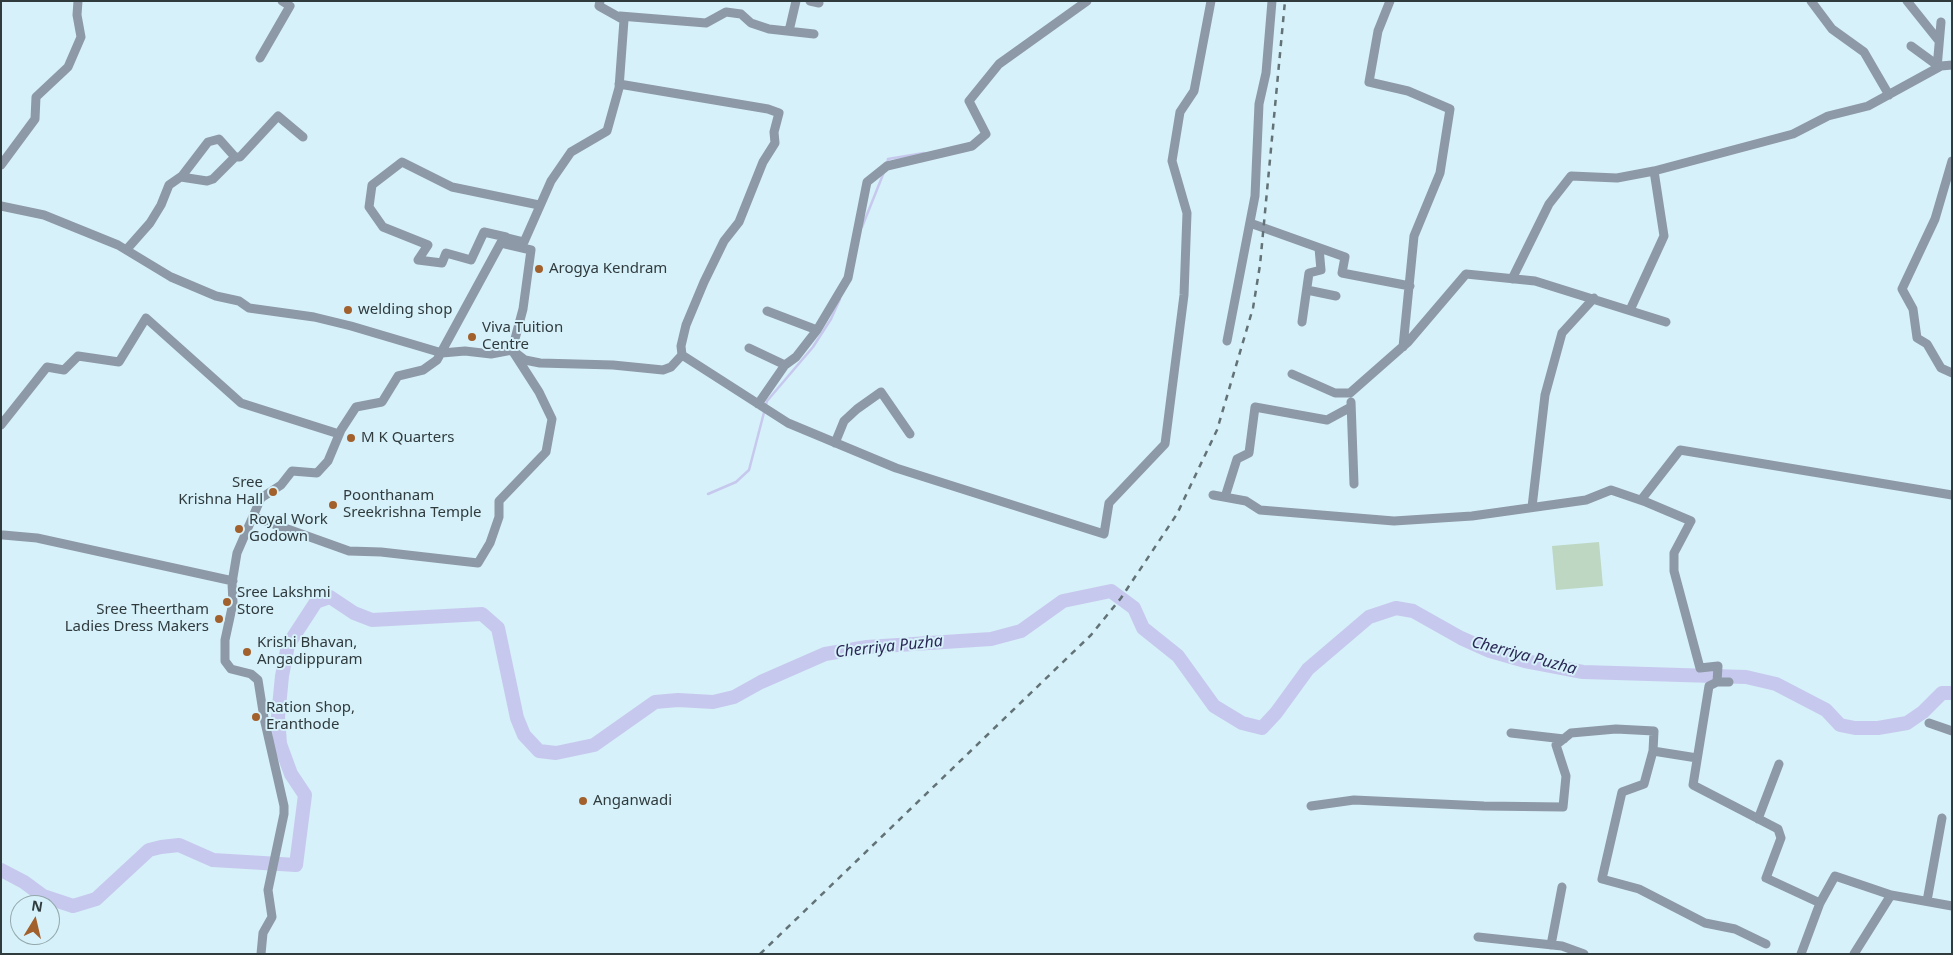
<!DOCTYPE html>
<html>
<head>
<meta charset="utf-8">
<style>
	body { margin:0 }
	#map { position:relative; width:1953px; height:955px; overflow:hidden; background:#d6f1f9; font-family:"Noto Sans",sans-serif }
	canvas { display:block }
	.frame { position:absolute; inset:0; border:2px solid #303b3e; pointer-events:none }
	.north { position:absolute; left:10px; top:895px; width:50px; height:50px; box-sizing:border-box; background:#d6f1f9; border:1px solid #94a8ae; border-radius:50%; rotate:9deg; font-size:14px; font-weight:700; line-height:20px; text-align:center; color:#303b3e }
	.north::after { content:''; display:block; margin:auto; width:18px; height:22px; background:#a2602c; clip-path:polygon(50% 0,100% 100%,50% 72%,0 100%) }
</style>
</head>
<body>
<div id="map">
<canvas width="1953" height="955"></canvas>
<div class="frame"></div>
<div class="north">N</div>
</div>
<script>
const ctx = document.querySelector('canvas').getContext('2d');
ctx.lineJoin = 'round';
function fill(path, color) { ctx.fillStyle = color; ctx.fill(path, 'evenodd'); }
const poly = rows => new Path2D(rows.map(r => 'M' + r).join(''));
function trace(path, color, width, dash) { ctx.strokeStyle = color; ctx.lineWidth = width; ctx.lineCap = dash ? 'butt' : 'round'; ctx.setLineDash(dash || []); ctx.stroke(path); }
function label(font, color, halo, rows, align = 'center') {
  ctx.font = font + ' "Noto Sans",sans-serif'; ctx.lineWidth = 4; ctx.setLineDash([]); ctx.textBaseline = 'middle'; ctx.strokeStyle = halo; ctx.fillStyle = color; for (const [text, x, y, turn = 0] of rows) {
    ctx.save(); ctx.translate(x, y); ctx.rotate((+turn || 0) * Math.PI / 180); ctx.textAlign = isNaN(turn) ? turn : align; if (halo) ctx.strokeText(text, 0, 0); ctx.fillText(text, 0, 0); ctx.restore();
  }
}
const green = poly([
	[1599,542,1603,586,1556,590,1552,546]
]);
const stream = poly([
	[887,164,888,159,924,153],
	[862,227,884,172],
	[708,494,736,482,749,470,767,401,813,347,831,319,840,299]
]);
const river = poly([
	[1,870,24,882,43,896,73,906,96,899,149,850,161,847,179,845,213,860,296,865,305,795,291,774,280,744,278,717,282,676,288,645,316,602,330,597,354,613,372,620,482,614,498,628,517,718,524,735,539,751,556,753,594,745,655,702,678,700,713,702,734,697,761,682,825,654,867,647,991,639,1021,631,1063,601,1111,591,1134,608,1143,628,1178,656,1214,706,1242,723,1262,728,1276,713,1308,669,1369,617,1396,608,1413,611,1461,638,1490,651,1525,661,1583,672,1746,677,1776,684,1826,710,1840,725,1855,728,1878,728,1907,723,1923,712,1942,693,1952,693]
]);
const minor = poly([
	[810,1,819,3],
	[1390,1,1378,31,1369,82,1408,91,1450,109,1440,173,1414,236,1403,347],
	[1811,1,1832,29,1864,52,1889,95],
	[1907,1,1939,41],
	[620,16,706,23,726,12,741,14,751,23,769,29,814,34],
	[789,31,796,1],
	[1911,46,1937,65],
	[260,58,290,6,282,1],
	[1937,68,1941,22],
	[619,84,768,109,779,113,774,132,775,143,763,162,739,222,724,241,704,282,686,325,681,346,682,355],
	[1952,161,1935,219,1902,289,1913,309,1917,338,1927,344,1941,368,1952,373],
	[1,165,35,119,36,97,68,67,81,37,77,15,78,1],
	[181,177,207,181,213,179,235,157],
	[1,206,44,215,118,245,171,277,216,296,239,301,249,308,314,317,351,326,442,353,465,351,491,354,512,350,525,360,540,363,613,365,663,370,671,367,682,355,788,423,896,468,1104,534,1109,503,1165,444,1184,295,1187,213,1172,161,1180,112,1194,91,1211,1],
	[1250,223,1345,257,1342,273,1410,286],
	[506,237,484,232,471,260,446,253,442,263,418,260,428,245,383,227,369,207,372,185,402,162,452,187,539,205],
	[127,249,150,223,161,205,169,185,182,176,208,142,219,139,235,157,240,157,278,116,303,137],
	[1512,279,1549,204,1571,176,1617,178,1654,171,1793,134,1828,116,1868,106,1941,66,1952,65],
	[1307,290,1336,296],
	[1630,310,1664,236,1654,171],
	[767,311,817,330],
	[1302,322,1309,273,1321,270,1319,248],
	[1227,341,1255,196,1259,104,1266,73,1272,1],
	[749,348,785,365],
	[1292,374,1335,393,1350,393,1408,342,1466,274,1535,281,1666,322],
	[1351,402,1354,484],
	[758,404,785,365,796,357,817,330,848,278,867,182,887,166,972,146,986,134,969,101,999,64,1087,1],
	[1,425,47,367,64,370,78,356,119,362,146,318,241,403,339,434],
	[835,443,844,421,857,409,881,392,910,434],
	[1213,495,1246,501,1260,510,1394,521,1472,516,1586,500,1611,490,1646,502,1691,521,1674,553,1674,571,1700,668,1718,666,1717,682],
	[1225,497,1237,459,1249,453,1255,407,1327,420,1351,407],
	[1641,500,1680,450,1952,495],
	[1532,507,1545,395,1562,333,1594,298],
	[254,517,349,551,381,552,478,563,490,543,499,517,499,501,546,452,552,419,539,392,512,350,523,309,531,250,501,243],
	[3,535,37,538,233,581],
	[1729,682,1717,682,1709,686,1693,785,1778,829,1781,838,1766,878,1820,903,1835,876,1891,895],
	[1929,723,1952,731],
	[1511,733,1564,739],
	[1653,751,1644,784,1622,792,1602,879,1639,889,1705,923,1735,929,1766,944],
	[1311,806,1354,800,1484,806,1563,807,1566,776,1556,745,1571,733,1616,729,1654,731,1653,751,1697,758],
	[1758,819,1779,764],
	[1927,901,1942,818],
	[1478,937,1562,946,1584,954],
	[1551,945,1562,887],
	[261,954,263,933,272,917,268,890,284,814,284,806,264,718,258,680,251,674,231,669,225,661,225,640,233,603,232,583,237,553,261,498,281,485,292,471,317,473,328,461,341,430,356,407,382,402,398,376,423,370,437,360,504,237,524,242,551,181,571,152,607,131,619,88,624,20,599,6,600,1],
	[1801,954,1820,903],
	[1854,954,1891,895,1952,906]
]);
const rail = poly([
	[760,954,1091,635,1121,598,1177,514,1217,430,1253,308,1260,265,1285,1]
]);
const markers = [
	[539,269,5,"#a2602c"],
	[348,310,5,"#a2602c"],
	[472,337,5,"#a2602c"],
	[351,438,5,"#a2602c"],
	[273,492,5,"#a2602c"],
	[333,505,5,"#a2602c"],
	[239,529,5,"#a2602c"],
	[227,602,5,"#a2602c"],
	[219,619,5,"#a2602c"],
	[247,652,5,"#a2602c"],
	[256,717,5,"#a2602c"],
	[583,801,5,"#a2602c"]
];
const poiNames = [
	["Arogya Kendram",549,269],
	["welding shop",358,310],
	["Viva Tuition",482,328],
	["Centre",482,345],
	["M K Quarters",361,438],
	["Sree",263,483,"right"],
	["Krishna Hall",263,500,"right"],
	["Poonthanam",343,496],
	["Sreekrishna Temple",343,513],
	["Royal Work",249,520],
	["Godown",249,537],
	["Sree Lakshmi",237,593],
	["Store",237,610],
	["Sree Theertham",209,610,"right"],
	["Ladies Dress Makers",209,627,"right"],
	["Krishi Bhavan,",257,643],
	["Angadippuram",257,660],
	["Ration Shop,",266,708],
	["Eranthode",266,725],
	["Anganwadi",593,801]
];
const waterNames = [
	["Cherriya Puzha",889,647,-6],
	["Cherriya Puzha",1524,656,15]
];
fill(green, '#bdd7c3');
trace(stream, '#c7c8ee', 2.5);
trace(river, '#c7c8ee', 14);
trace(minor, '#8d99a6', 9);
trace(rail, '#627276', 2.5, [6, 6]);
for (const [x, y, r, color] of markers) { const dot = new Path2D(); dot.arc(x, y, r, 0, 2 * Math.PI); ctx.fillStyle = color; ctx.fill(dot); trace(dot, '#d6f1f9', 2); }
label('15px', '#303b3e', '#d6f1f9', poiNames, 'left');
label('italic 16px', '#2b2856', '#d6f1f9', waterNames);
</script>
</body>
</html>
